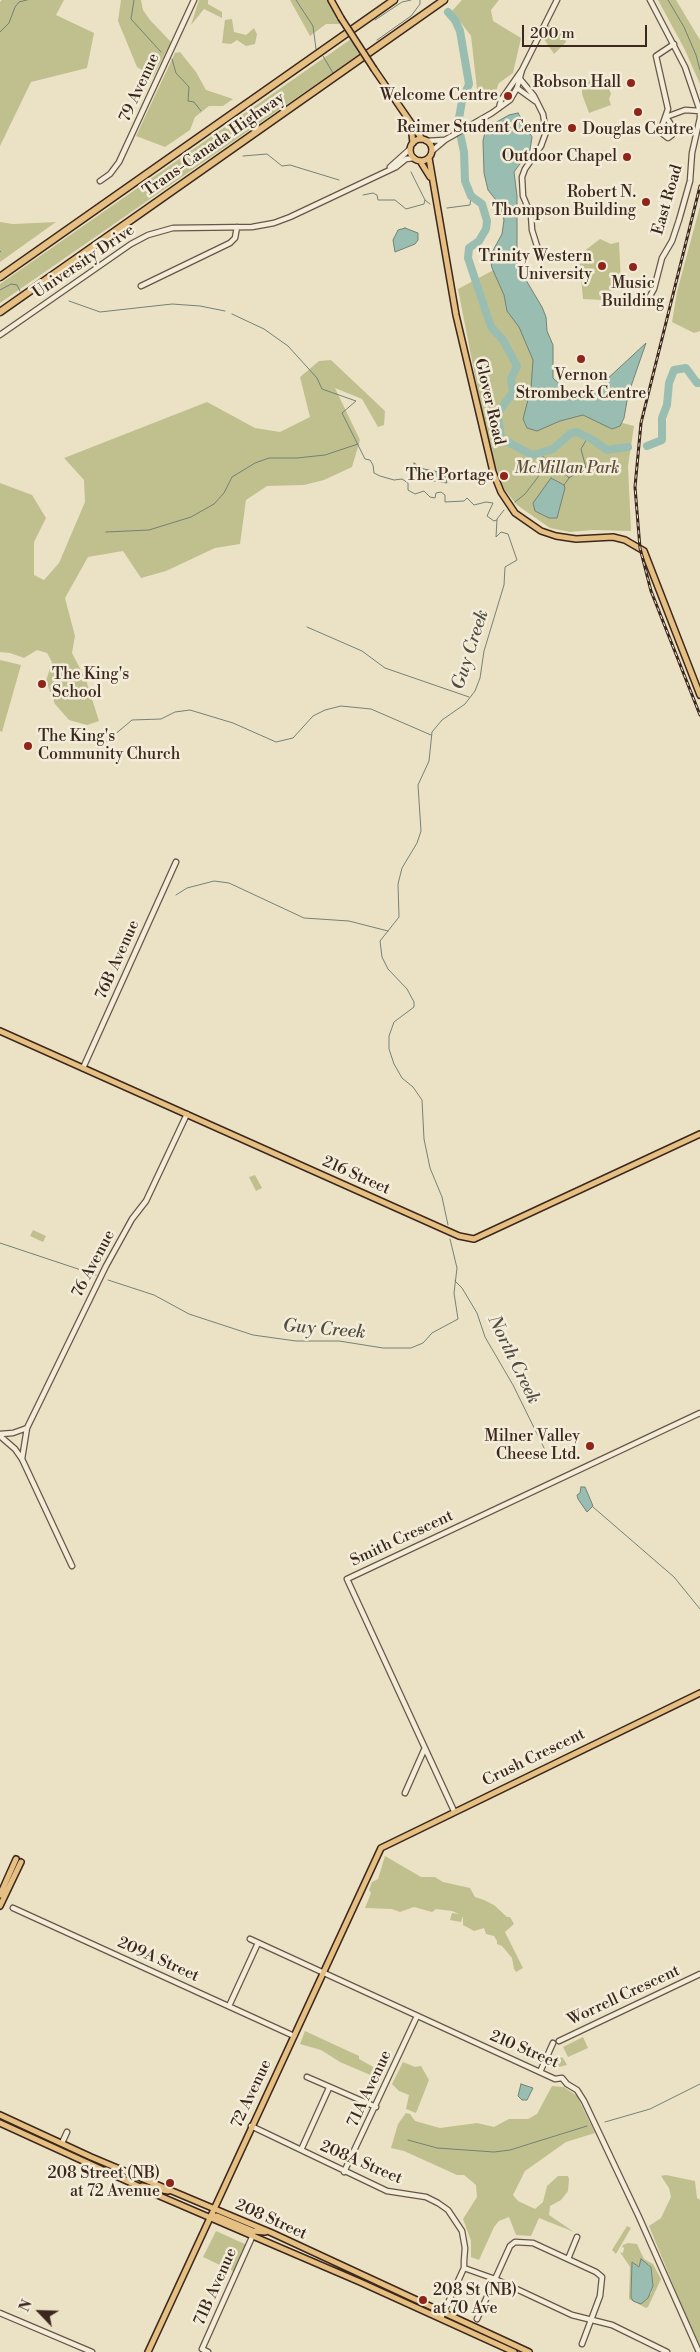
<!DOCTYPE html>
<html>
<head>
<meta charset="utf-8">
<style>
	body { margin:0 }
	#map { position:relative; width:700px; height:2352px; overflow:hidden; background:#ebe1c5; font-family:"Libre Bodoni",serif }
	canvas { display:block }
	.north { position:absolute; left:15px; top:2287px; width:50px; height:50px; -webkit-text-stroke:4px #f2ecd9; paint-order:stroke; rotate:294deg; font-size:14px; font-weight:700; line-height:20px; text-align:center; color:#3b271d }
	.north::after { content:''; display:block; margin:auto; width:18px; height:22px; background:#3b271d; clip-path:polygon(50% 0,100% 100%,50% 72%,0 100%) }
	.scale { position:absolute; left:522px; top:25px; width:125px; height:22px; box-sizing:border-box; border:2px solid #3b271d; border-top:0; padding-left:6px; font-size:15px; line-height:18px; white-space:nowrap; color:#3b271d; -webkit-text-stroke:4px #f2ecd9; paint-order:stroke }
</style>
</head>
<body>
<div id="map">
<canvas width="700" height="2352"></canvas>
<div class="north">N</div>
<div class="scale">200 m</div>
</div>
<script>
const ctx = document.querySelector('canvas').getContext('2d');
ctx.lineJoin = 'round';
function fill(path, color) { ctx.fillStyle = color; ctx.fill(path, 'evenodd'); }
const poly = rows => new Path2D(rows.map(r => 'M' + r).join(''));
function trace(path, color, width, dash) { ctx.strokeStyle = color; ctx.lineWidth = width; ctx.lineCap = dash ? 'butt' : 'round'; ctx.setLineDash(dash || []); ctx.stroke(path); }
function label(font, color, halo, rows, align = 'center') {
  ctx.font = font + ' "Libre Bodoni",serif'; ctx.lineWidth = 5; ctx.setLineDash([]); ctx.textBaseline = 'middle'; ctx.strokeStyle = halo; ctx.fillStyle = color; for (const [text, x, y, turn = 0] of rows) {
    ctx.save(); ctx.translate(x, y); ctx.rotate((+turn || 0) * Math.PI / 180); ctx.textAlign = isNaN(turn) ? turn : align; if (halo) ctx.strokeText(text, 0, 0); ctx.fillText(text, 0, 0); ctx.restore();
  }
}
const green = poly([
	[2,0,64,0,56,15,94,33,87,68,31,82,0,146,0,2],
	[121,0,141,0,143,10,150,20,171,42,153,77,137,67,118,21],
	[199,0,208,0,208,4,222,12,222,18,204,9,191,25],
	[290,0,330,0,344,21,339,24,326,24,310,36],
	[462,0,499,0,491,10,493,21,521,38,513,73,499,83,493,98,485,96,477,89,471,36,452,11],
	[658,0,676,0,700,40,700,84,684,48],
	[232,19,234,32,246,35,254,28,257,34,255,44,246,46,237,40,231,44,222,43,225,20],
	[548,25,562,30,566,42,554,54,542,36],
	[351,39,361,53,0,303,0,284],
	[180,52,196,72,206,90,233,99,223,106,209,106,195,117,190,130,165,147,136,136,175,53],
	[603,71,611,94,609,99,611,105,589,113,582,94,582,88,594,76],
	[700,206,700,331,694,333,672,322,677,292],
	[0,222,13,224,56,222,0,262],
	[600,239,611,244,619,242,621,282,603,300,583,299,579,255],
	[503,265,554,405,634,426,628,466,631,531,593,530,570,532,550,528,517,505,504,489,496,468,482,412,458,289],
	[331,360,385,411,384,425,378,427,362,399,335,388,360,440,352,467,324,480,304,485,267,486,246,500,240,544,215,548,166,571,141,578,123,551,88,557,65,598,75,636,72,653,86,680,99,721,87,725,69,720,55,704,46,681,52,662,47,653,37,650,24,658,10,653,0,652,0,483,32,495,46,518,34,542,34,575,44,580,59,563,85,502,84,480,64,458,207,402,255,428,280,432,310,417,300,377,319,361],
	[0,660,21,665,2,732,0,731],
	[255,1175,262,1188,256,1191,249,1177],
	[33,1230,46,1236,43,1242,30,1236],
	[385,1856,421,1877,435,1877,443,1882,470,1888,475,1897,484,1900,494,1905,507,1917,510,1917,514,1924,505,1932,523,1968,516,1972,514,1969,512,1958,502,1946,497,1944,497,1941,494,1936,486,1934,484,1928,474,1931,463,1925,463,1916,461,1922,450,1920,452,1913,459,1914,452,1911,436,1909,432,1912,414,1907,400,1912,392,1909,365,1908,371,1893,369,1890,372,1882,378,1879],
	[305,2031,359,2056,359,2059,377,2069,382,2080,340,2062,321,2050,300,2044],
	[583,2037,588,2048,568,2057,563,2047],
	[557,2056,563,2058,567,2065,551,2069],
	[403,2062,415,2067,421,2066,429,2080,416,2113,406,2109,409,2095,399,2091,392,2084],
	[552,2086,564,2087,577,2096,595,2133,566,2142,525,2171,513,2195,518,2201,535,2209,543,2202,547,2186,558,2176,568,2176,569,2179,568,2191,561,2200,550,2206,549,2215,574,2232,539,2218,531,2236,516,2235,509,2217,499,2221,494,2227,479,2260,471,2257,471,2241,463,2219,477,2197,476,2185,464,2175,457,2175,404,2151,391,2148,398,2124,406,2113,410,2114,415,2121,440,2128,477,2123,494,2127,509,2119,528,2119,537,2114],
	[666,2175,695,2181,697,2198,700,2200,700,2350,649,2226,661,2218,671,2197,669,2188,661,2176],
	[627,2226,631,2228,616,2254,612,2250],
	[216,2231,247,2245,235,2272,203,2257],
	[628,2243,637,2244,644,2259,653,2264,661,2279,648,2307,646,2308,629,2299,630,2267,620,2252,623,2253,624,2248,622,2247,623,2245],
	[632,2263,637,2267,640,2264,648,2264,651,2267,653,2286,651,2294,631,2297]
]);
const water = poly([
	[518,113,532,137,530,150,514,172,517,196,517,265,542,307,546,317,547,331,553,345,553,378,566,390,591,394,646,343,628,395,624,418,620,426,612,429,583,415,560,421,537,431,527,428,523,419,531,388,533,360,519,327,507,311,504,295,492,268,490,256,502,234,504,220,500,205,488,190,484,173,483,141,486,128,509,115,518,113],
	[405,228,418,233,418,240,415,244,395,252,393,240,398,230,405,228],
	[414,463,424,469,439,472,445,476,447,483,434,481,414,469,414,463],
	[551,478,564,485,565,488,557,518,549,518,535,511,533,503,551,478],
	[581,1487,585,1487,593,1506,587,1512,578,1499,577,1495,580,1493,581,1487],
	[521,2084,533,2088,527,2100,522,2100,518,2096,521,2084],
	[641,2259,651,2267,653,2286,648,2298,641,2304,633,2301,631,2297,632,2262,639,2267,641,2259]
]);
const stream = poly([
	[134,0,131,19,161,52],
	[296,0,313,26,316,49],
	[668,0,684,27,696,55,700,70],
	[375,20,402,2,411,0],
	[0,32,9,23,15,7,19,2,27,0],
	[377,40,411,16,420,4,420,0],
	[323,56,333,73],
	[172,59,176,73,189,87,188,101,194,102,201,111],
	[243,156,267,154,282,166,290,165,339,180],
	[411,172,425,200],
	[363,195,373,193,377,195,378,200,395,200,406,209,424,204,425,200,430,204],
	[447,208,470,205,471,196],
	[0,251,1,252],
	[0,290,11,284,17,285,20,291],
	[69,301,100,312,172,304,200,306,225,311],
	[232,314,264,329,288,346,317,378,322,389,356,401,342,413,365,459,370,460,373,465,374,473,380,476,394,480,402,479,408,483,408,490,415,494,424,491,430,497,435,498,436,493,441,492,445,495,445,502,464,501,467,498,474,505,486,502,493,503,487,516,494,521,497,520],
	[541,454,545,459,546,464],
	[564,485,569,478],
	[515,502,525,494,538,477,540,469,546,465,561,469,569,478,580,471,580,468,586,468,581,449,588,437],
	[106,532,149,530,191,517,214,504,224,493,232,477,255,463,269,458,297,458,325,455,358,444],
	[307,627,362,651,385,668,469,697],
	[88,757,132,720,161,719,175,712,190,710,233,723,276,742,293,738,313,716,325,710,341,706,371,709,431,735],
	[176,895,187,888,214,881,229,883,304,918,349,921,388,931],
	[448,1225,442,1197,430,1168,424,1139,422,1100,413,1087,402,1078,394,1064,389,1049,389,1036,394,1022,414,1007,414,1002,407,989,388,969,382,957,380,941,399,917,398,884,402,868,417,843,421,831,418,785,429,761,432,732,442,720,465,704,475,691,480,678,484,651,504,585,505,567,517,560,508,534,501,532,496,537,497,519,504,510],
	[0,1243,96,1275],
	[108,1280,154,1295,189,1314,253,1335,296,1341,339,1341,383,1348,411,1348,423,1343,432,1333,458,1319,454,1293,457,1268,450,1239],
	[455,1281,462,1288,477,1313,485,1337,513,1385,546,1452],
	[593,1507,674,1577,700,1609],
	[605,2122,650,2109,700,2084],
	[408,2140,437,2148,494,2152,510,2150,587,2126]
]);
const river = poly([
	[448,12,455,20,460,31,469,84,462,101,458,124,464,152,465,181,471,196,482,204,487,221,486,229,479,241,469,248,468,258,491,327,503,340,517,366,511,379,513,392,500,410,498,418,501,436,504,440,532,455,553,449,571,433,577,432,593,440,607,450,628,447],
	[647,446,662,440,662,418,667,405,669,383,674,370,686,368,697,383,700,383]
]);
const minor = poly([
	[650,0,685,67,700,111,700,118,692,153,690,181,679,220,672,241,662,258,654,289,650,296],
	[520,79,534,96,543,114,546,132,541,146,525,169,522,177,523,196,531,215,532,230,537,246],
	[517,88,535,101],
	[499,108,501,100,522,70,557,0],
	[666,117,674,129,672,135,668,138,660,132,668,109,656,56,674,44],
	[666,117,685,110,700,111],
	[426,141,444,140],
	[432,151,445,140,492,113,510,100,517,88,522,70],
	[390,167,410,149],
	[100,181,110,174,119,162,194,0],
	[141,286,230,243,235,238,237,227],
	[0,335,131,244,148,235,173,228,252,227,274,223,290,217,396,167,406,159,414,158],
	[83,1068,176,862],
	[0,1434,13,1433,27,1428],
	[0,1436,15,1449,22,1459,72,1566],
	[22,1459,27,1428,106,1266,132,1219,146,1201,187,1114],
	[405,1793,424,1750],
	[454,1811,347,1579,700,1413],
	[13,1908,294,2036],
	[250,1939,555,2079,562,2078,567,2084,577,2090,584,2101,639,2217,699,2352],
	[229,2006,258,1943],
	[559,2041,700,1974],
	[540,2072,553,2043],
	[307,2077,376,2107],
	[251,2126,387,2191,426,2197,438,2203,448,2210,462,2231,465,2248,464,2261,464,2268,441,2318],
	[62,2143,67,2132],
	[301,2150,329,2088],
	[344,2172,417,2016],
	[568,2259,577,2237],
	[464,2268,495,2279,572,2315,612,2325,667,2352],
	[0,2313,92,2352],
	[477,2319,510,2246,515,2242,533,2243,596,2272,602,2277,600,2296,582,2344],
	[208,2352,202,2349,253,2235]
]);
const major = poly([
	[331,0,341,18],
	[374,69,422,139],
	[411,126,413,143],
	'410 150a11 11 0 1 1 22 0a11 11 0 1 1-22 0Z',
	[429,158,456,315,493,472,501,492,515,513,541,531,556,536,576,539,613,537,625,540,644,551,700,695],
	[420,161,430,177],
	[0,1031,459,1236,474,1239,700,1134],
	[0,1895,16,1859],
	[0,1906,21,1862],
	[0,2115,91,2157,272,2233,529,2352],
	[0,2123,162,2197,360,2282,514,2352],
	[142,2186,168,2191],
	[209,2217,217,2216,253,2231,265,2232],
	[148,2352,381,1848,700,1693]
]);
const highway = poly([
	[0,277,394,0],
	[0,312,444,0]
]);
const rail = poly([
	[700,186,641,423,635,487,640,548,651,591,700,715]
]);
const majorBridge = poly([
	[341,18,374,69]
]);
const markers = [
	[631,83,5,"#8f2418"],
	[508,96,5,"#8f2418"],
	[638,112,5,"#8f2418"],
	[572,128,5,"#8f2418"],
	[627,157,5,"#8f2418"],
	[646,202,5,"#8f2418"],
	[602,266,5,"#8f2418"],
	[633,267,5,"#8f2418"],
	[581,359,5,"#8f2418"],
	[504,476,5,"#8f2418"],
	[42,684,5,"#8f2418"],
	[28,746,5,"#8f2418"],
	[590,1446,5,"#8f2418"],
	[170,2183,5,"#8f2418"],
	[423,2300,5,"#8f2418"]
];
const poiNames = [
	["Robson Hall",621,83],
	["Welcome Centre",498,96],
	["Reimer Student Centre",562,128],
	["Douglas Centre",638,130,"center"],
	["Outdoor Chapel",617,157],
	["Robert N.",636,193],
	["Thompson Building",636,211],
	["Trinity Western",592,257],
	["University",592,275],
	["Music",633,284,"center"],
	["Building",633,302,"center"],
	["Vernon",581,376,"center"],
	["Strombeck Centre",581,394,"center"],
	["The Portage",494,476],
	["The King's",52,675,"left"],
	["School",52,693,"left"],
	["The King's",38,737,"left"],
	["Community Church",38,755,"left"],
	["Milner Valley",580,1437],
	["Cheese Ltd.",580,1455],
	["208 Street (NB)",160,2174],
	["at 72 Avenue",160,2192],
	["208 St (NB)",433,2291,"left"],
	["at 70 Ave",433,2309,"left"]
];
const streetNames = [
	["79 Avenue",140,88,-65],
	["Trans-Canada Highway",214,145,-35],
	["East Road",668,200,-74],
	["University Drive",84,262,-34],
	["Glover Road",489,402,77],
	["76B Avenue",118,960,-66],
	["216 Street",356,1176,24],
	["76 Avenue",94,1264,-62],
	["Smith Crescent",402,1539,-25],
	["Crush Crescent",534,1758,-26],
	["209A Street",158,1960,24],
	["Worrell Crescent",624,1996,-25],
	["210 Street",524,2050,23],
	["71A Avenue",370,2089,-65],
	["72 Avenue",252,2094,-65],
	["208A Street",361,2163,23],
	["208 Street",271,2220,24],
	["71B Avenue",216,2287,-66]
];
const parkNames = [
	["McMillan Park",567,469]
];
const waterNames = [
	["Guy Creek",471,650,-72],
	["Guy Creek",324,1330,5],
	["North Creek",513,1360,64]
];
fill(green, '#c0c08f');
fill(water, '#99beb1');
trace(water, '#738276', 1);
trace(stream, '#738276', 1);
trace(river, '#99beb1', 8);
trace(minor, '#675647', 7);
trace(major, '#3b271d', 8);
trace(highway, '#3b271d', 9);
trace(minor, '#f2ecd9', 4.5);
trace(major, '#e6c082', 5);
trace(highway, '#e6c082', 6);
trace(rail, '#3b271d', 3);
trace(rail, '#f2ecd9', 1, [4]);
trace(majorBridge, '#3b271d', 8, []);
trace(majorBridge, '#e6c082', 5);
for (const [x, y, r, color] of markers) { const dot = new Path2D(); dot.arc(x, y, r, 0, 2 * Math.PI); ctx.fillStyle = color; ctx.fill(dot); trace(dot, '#f2ecd9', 2); }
label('16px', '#3b271d', '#f2ecd9', poiNames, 'right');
label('16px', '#3b271d', '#f2ecd9', streetNames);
label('italic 16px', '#5c4d3a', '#f2ecd9', parkNames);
label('italic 18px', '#524d42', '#f2ecd9', waterNames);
</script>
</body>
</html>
